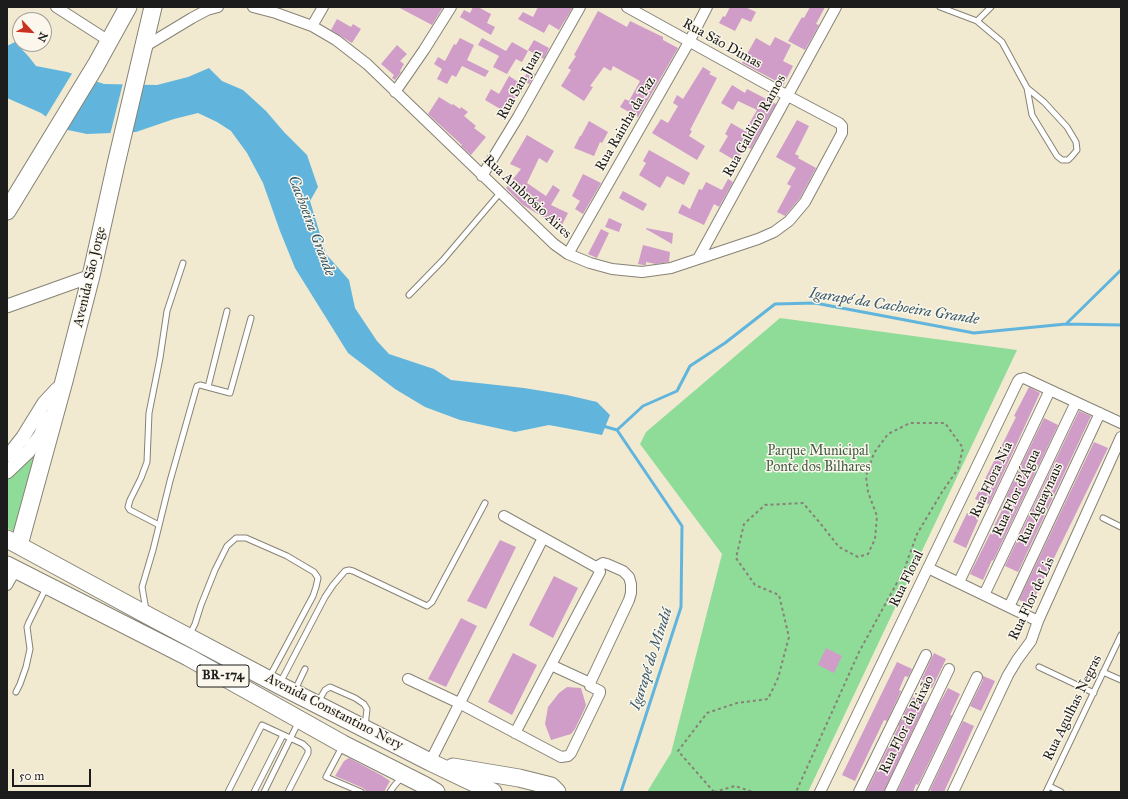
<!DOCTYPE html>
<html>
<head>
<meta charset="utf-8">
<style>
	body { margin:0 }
	#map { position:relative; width:1128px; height:799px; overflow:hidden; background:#f1ead1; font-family:"IM FELL Great Primer",serif }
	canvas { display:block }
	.frame { position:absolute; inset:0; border:8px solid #1c1c1c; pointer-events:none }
	.north { position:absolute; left:12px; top:12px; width:40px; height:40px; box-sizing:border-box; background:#fbf7ec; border:1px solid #a29f99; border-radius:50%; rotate:116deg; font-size:11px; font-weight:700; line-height:16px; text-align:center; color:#1c1c1c }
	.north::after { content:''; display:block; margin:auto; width:14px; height:18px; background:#c8321e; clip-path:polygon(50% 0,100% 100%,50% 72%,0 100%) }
	.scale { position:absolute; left:12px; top:769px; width:79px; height:18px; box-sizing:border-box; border:2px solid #1c1c1c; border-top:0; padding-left:5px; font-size:12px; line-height:14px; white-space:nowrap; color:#1c1c1c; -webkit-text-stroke:3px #fbf7ec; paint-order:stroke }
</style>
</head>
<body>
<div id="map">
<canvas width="1128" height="799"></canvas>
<div class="frame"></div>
<div class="north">N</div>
<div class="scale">50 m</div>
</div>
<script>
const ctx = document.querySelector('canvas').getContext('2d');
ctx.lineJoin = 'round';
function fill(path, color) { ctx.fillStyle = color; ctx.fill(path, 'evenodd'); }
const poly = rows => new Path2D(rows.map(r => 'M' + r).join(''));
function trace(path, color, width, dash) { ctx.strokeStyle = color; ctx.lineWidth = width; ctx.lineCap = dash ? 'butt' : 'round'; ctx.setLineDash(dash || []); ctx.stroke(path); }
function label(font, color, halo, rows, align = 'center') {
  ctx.font = font + ' "IM FELL Great Primer",serif'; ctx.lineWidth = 3; ctx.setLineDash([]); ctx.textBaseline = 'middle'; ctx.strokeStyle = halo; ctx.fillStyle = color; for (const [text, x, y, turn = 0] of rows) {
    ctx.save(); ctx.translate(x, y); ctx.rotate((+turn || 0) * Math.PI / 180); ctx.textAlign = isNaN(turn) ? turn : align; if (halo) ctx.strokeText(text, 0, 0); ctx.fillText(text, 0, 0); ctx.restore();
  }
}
const green = poly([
	[780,318,1017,350,808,792,647,792,671,753,722,554,640,444,646,432],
	[36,454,15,532,7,528,7,479]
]);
const water = poly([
	[15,42,29,57,36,66,67,72,104,84,157,85,188,77,209,68,222,81,243,90,266,111,284,132,307,155,318,187,310,201,326,254,349,280,355,308,377,341,389,354,434,369,451,380,524,388,567,395,597,402,610,415,602,435,549,425,515,432,460,420,425,407,395,389,348,353,295,268,280,231,263,183,247,153,231,131,217,122,198,113,174,119,136,132,87,134,63,129,41,113,7,98,7,46]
]);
const pier = poly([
	[73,72,90,77,59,129,45,118],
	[123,83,143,83,130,134,110,135]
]);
const stream = poly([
	[1066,324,1121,325],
	[603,426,617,430],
	[617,430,643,406,677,391,690,366,725,343,775,304,815,303,974,333,1066,324,1121,270],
	[617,430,682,526,681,607,621,792]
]);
const building = poly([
	[398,7,443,7,432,25],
	[473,7,478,7,491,14,487,23,495,27,491,35,460,17,464,10,470,13],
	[538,7,573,7,559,30,549,24,544,33,518,19,523,12,533,17],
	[730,7,745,7,756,12,751,22,742,18,735,31,719,23,723,16,725,17],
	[810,7,825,7,816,24,819,25,805,50,788,41,802,17,804,18],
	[598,11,627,27,630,21,663,37,663,40,678,48,638,117,620,107,625,99,629,101,640,81,613,66,611,71,604,67,590,86,593,87,584,101,561,86,571,70,568,68,576,56,574,55],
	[337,19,351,27,353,24,361,29,352,43,331,30],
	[775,37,791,45,783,61,793,66,783,86,775,82,776,81,742,63,756,38,770,46],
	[460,38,474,45,467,60,489,71,485,77,462,66,456,77,452,75,447,84,437,79,442,69,434,64,438,57,445,61,454,44,456,45],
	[482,38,506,51,512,42,528,51,522,62,516,59,507,74,493,67,499,56,478,45],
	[534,40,549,48,544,59,528,50],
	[397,45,407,54,400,61,404,64,400,71,401,72,395,80,392,78,394,75,381,64],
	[703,67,711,72,709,74,717,78,690,130,692,131,689,136,705,146,697,160,652,133,661,119,668,123,678,106,673,103,677,95,683,99],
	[528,70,535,74,529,84,523,81],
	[509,76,525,86,519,96,517,95,507,113,485,100,491,89,499,94],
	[732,85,745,93,747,89,776,104,751,149,746,146,736,161,719,151,728,136,725,134,731,123,745,131,757,110,738,101,733,110,721,103],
	[439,97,452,105,453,104,460,109,461,107,468,112,464,116,476,126,474,128,486,137,471,155,461,146,462,145,428,114],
	[797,120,809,126,795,154,799,156,798,158,816,168,800,198,785,216,777,212,791,186,787,184,796,168,776,157],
	[589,121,608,132,602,143,600,142,594,156,574,148,580,136,581,136],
	[527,135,554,151,547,163,539,158,527,183,546,196,553,185,560,190,551,205,568,213,560,229,550,224,551,222,523,205,506,188,521,169,510,164],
	[649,150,690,173,684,185,667,176,660,188,639,175,646,163,643,161],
	[583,174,601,183,583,214,575,209,580,201,572,196],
	[728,179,733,182,719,207,714,204,704,225,678,213,682,204,690,209,699,189,702,190,706,182,722,190],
	[623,191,647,204,643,211,619,198],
	[609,218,622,224,619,232,605,227],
	[646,228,673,233,672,244,646,229],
	[601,229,609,233,597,258,588,254],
	[643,245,670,252,669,262,656,264,646,262,646,265,643,265,638,264],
	[1029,387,1040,393,989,504,975,499,1016,417,1014,416],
	[1079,411,1091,416,1018,572,1005,566],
	[1044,418,1058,425,993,561,992,560,983,580,970,574,1002,510,1000,510],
	[1094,442,1108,448,1031,605,1019,600],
	[967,513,979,518,966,548,953,542],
	[500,540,516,547,486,609,467,601],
	[554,576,578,588,553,638,529,625],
	[461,618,477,626,446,687,428,679],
	[826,648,842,656,834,673,818,665],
	[513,653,537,665,512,715,488,702],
	[934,653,946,659,932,688,920,683],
	[897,662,912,669,908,677,905,676,899,690,901,691,887,721,884,720,855,781,842,775],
	[983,676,995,681,981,711,970,706,983,680],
	[567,687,581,688,586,705,584,710,575,729,571,734,551,740,545,724,548,707,559,693],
	[948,688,960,694,950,715,952,715,918,785,916,784,913,792,897,792,937,708],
	[913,697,926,703,884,792,866,792,899,726,898,726],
	[963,721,974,726,944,792,934,792,930,790],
	[349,758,381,775,390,781,384,792,367,792,363,788,335,776,344,761]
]);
const path = poly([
	[714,792,678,751,707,713,737,703,768,699,778,678,789,637,779,595,755,585,736,558,744,524,765,505,803,503,820,523,839,547,858,557,868,554,875,539,877,516,868,492,866,476,874,453,888,434,910,423,945,423,963,448,958,469,942,492,917,534,904,570,859,652,796,792],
	[714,792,735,786,753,792]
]);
const service = poly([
	[940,7,977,21,1002,42,1027,88,1032,115,1057,156,1062,160,1068,160,1072,156,1077,150,1076,142,1067,127,1044,102,1027,88],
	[977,21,991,7],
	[409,295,443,260,500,193],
	[208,387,227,311],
	[1103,518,1121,527],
	[159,525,130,510,128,507,130,500,141,478,147,462,149,413,160,358,167,311,183,263],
	[146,610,142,587,153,550,170,481,196,389,197,386,200,385,230,393,251,318],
	[190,634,195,624,201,605,215,570,227,546,236,538,246,538,287,556,314,572,318,578,316,587,313,596,270,676],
	[1039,667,1094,693],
	[1103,672,1121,680],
	[280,683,325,597,333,585,345,571,349,570,353,571,427,606,432,602,485,503],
	[295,690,305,669],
	[16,692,20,684,26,667,30,649,27,627,29,622,46,588],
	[318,702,325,690,330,687,355,698,364,704,367,709,365,726],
	[342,747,326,777,361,792],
	[1049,786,1061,792],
	[228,792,262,725,303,744,308,749,308,753,288,792],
	[254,792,283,735],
	[264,792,298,723],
	[390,792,394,786,402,777],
	[1046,792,1121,635]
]);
const minor = poly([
	[56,7,109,41],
	[253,7,276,13,312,26,336,40,367,64,554,244,568,254,590,263,612,269,642,272,671,268,758,239,774,232,789,221,805,202,842,133,842,126,839,123,788,96,627,7],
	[312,26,323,7],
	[144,47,192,18,207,10,218,7],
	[395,92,424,50,451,7],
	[482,176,518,117,580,7],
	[568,254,689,42,707,7],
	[698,259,836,7],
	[504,516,596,567,599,569,600,572,515,733],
	[928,568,1038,621],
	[959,582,1050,390],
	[7,585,16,569],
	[984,595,1076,402],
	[1009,607,1100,413],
	[551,665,590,683],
	[408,679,459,703,561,757,568,756,571,753,600,693,600,691,590,686,590,683,629,600,631,593,631,584,629,577,623,571,607,564,603,563,596,567],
	[430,762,543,538],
	[820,792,1018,381,1020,379,1024,378,1121,423],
	[859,792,926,655],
	[890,792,949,669],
	[922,792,977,677],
	[953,792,1008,675,1017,660,1031,641,1038,621,1121,437]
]);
const tertiary = poly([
	[7,306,91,276],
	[7,455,12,451,23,437,44,403,57,389],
	[7,472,28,452,40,436,48,418]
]);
const primary = poly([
	[7,211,96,65,128,7],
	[19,545,64,381,91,276,116,164,153,7]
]);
const trunk = poly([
	[7,539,147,615,279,685,430,762,493,792],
	[7,565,188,657,343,744,424,785,436,792],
	[453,767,519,778,551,786,557,792]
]);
const shields = [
	[223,676,52]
];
const shieldNames = [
	["BR-174",223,676]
];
const streetNames = [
	["Rua São Dimas",722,44,29],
	["Rua San Juan",520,85,-61],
	["Rua Rainha da Paz",626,124,-60],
	["Rua Galdino Ramos",755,126,-61],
	["Rua Ambrósio Aires",527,197,43],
	["Avenida São Jorge",90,277,-77],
	["Rua Flora Nia",992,480,-65],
	["Rua Flor d'Água",1017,493,-65],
	["Rua Aguaynaus",1041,504,-65],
	["Rua Floral",907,579,-64],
	["Rua Flor de Lis",1032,599,-65],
	["Rua Agulhas Negras",1073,708,-64],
	["Avenida Constantino Nery",334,712,27],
	["Rua Flor da Paixão",907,725,-64]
];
const parkNames = [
	["Parque Municipal",818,452],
	["Ponte dos Bilhares",818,468]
];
const waterNames = [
	["Cachoeira Grande",311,226,69],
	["Igarapé da Cachoeira Grande",894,307,9],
	["Igarapé do Mindú",652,659,-72]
];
fill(green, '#8fdc99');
fill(water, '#61b5dd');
fill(pier, '#f1ead1');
trace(stream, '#61b5dd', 3);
fill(building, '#d09cc8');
trace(service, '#868376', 7);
trace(minor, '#868376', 12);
trace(tertiary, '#868376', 15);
trace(primary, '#868376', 19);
trace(trunk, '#868376', 19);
trace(path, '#868376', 2, [3, 3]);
trace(service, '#fff', 5);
trace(minor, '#fff', 10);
trace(tertiary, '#fff', 13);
trace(primary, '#fff', 17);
trace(trunk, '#fff', 17);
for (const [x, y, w] of shields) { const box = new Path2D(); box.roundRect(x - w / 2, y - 11, w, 22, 3); ctx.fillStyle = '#fbf7ec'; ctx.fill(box); trace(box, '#1c1c1c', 1); }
label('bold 13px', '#1c1c1c', null, shieldNames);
label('14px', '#1c1c1c', '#fbf7ec', streetNames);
label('14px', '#445f48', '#fbf7ec', parkNames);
label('italic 15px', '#385969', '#fbf7ec', waterNames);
</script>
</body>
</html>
